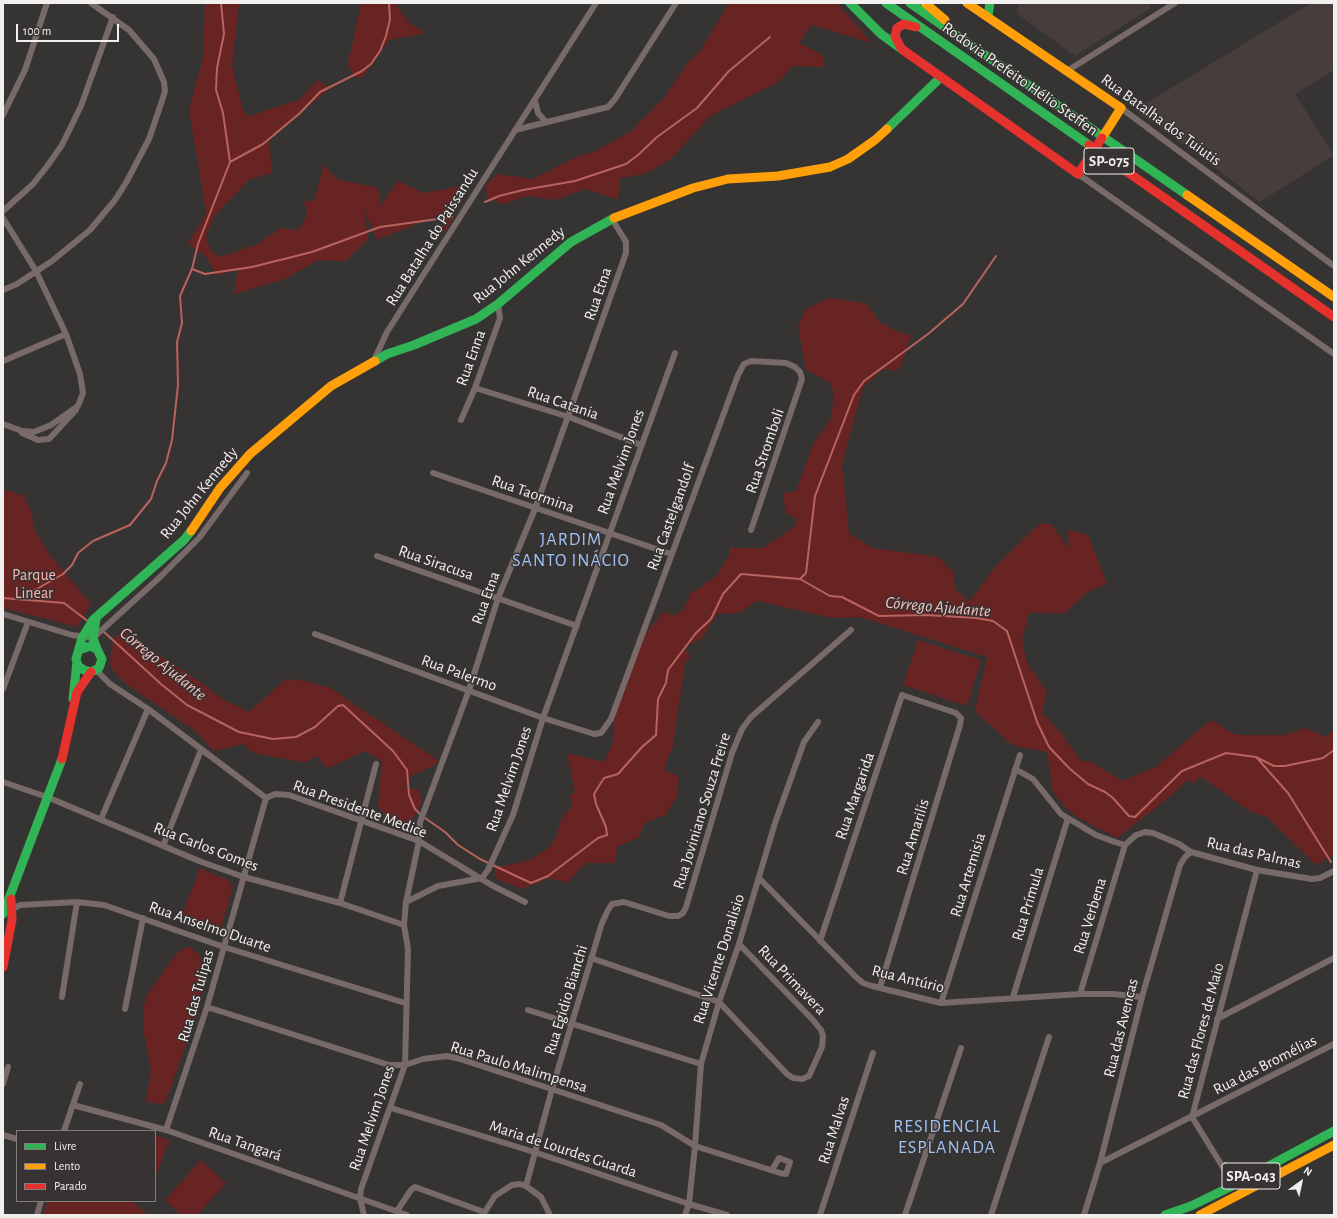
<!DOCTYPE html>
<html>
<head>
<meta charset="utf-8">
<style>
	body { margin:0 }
	#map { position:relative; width:1337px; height:1218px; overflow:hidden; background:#363433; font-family:"Alegreya Sans",sans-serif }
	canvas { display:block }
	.frame { position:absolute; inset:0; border:4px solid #f2efef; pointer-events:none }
	.legend { position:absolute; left:16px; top:1130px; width:140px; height:72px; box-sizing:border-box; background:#373332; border:1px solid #827e7e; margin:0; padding:5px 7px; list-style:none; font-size:12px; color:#f2efef }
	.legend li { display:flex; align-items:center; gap:8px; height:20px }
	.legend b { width:20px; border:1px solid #827e7e }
	.north { position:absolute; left:1281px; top:1162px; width:40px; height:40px; -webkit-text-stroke:3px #373332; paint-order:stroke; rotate:33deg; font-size:11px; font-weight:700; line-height:16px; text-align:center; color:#f2efef }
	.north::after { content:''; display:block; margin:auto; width:14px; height:18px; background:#f2efef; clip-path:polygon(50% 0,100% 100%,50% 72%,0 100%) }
	.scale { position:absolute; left:16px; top:24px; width:103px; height:18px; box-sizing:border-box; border:2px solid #f2efef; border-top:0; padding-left:5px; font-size:12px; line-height:14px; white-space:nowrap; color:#f2efef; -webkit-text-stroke:3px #373332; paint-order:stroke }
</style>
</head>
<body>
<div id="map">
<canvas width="1337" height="1218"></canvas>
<div class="frame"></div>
<ul class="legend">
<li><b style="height:5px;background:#30b455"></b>Livre</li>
<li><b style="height:5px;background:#ff9f0a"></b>Lento</li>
<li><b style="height:5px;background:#e5322d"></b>Parado</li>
</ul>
<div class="north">N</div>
<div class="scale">100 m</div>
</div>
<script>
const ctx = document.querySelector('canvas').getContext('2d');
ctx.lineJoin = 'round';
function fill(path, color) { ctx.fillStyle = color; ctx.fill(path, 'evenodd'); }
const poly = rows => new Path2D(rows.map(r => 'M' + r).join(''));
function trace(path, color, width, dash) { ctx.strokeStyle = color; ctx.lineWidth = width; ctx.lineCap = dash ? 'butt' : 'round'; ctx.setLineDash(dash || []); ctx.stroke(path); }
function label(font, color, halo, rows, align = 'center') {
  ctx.font = font + ' "Alegreya Sans",sans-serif'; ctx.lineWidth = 3; ctx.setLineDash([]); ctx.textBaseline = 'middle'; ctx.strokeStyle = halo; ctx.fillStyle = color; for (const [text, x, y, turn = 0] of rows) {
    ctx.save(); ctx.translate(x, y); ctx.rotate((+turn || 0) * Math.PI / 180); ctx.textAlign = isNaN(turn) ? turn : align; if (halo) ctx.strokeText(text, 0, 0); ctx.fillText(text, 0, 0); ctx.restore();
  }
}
const built = poly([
	[1019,3,1148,3,1151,8,1075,56,1023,18,1017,12],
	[1311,3,1334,3,1334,70,1295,94,1334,155,1260,202,1197,154,1135,110]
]);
const green = poly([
	[205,3,239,3,232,66,244,113,249,116,299,100,318,80,330,88,269,139,272,173,250,179,215,215,206,236,210,249,219,257,256,245,281,228,299,230,307,216,304,201,314,201,324,164,336,179,378,188,380,206,398,181,424,193,462,186,455,212,446,233,439,215,377,240,364,208,368,239,346,261,318,260,285,279,234,294,238,268,217,276,206,257,188,243,206,214,189,109,203,58],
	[361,3,395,3,409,23,426,33,389,40,362,78,354,77,348,64],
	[729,3,837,3,872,43,812,25,799,43,822,55,825,67,793,66,779,82,710,116,672,158,645,174,620,178,618,200,586,189,555,200,527,196,504,204,488,199,485,186,497,174,533,179,574,158,596,151,631,131,663,99,687,64,700,51],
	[829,298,866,303,879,322,898,332,911,335,901,366,895,371,883,369,863,387,842,463,849,534,873,548,938,557,953,572,955,590,970,601,995,567,1039,524,1051,524,1069,548,1068,530,1088,535,1107,584,1087,592,1065,613,1029,613,1022,639,1027,664,1047,691,1042,713,1062,734,1081,761,1092,762,1122,781,1156,767,1207,723,1213,721,1236,735,1285,735,1305,728,1326,737,1334,729,1334,854,1316,865,1267,817,1251,812,1200,776,1194,784,1187,780,1166,800,1117,838,1077,817,1065,807,1053,792,1047,752,1012,745,975,711,987,657,860,617,832,618,757,601,738,613,717,614,702,638,684,647,691,658,685,662,672,751,668,757,664,770,679,776,677,796,665,815,645,823,639,837,617,847,615,863,585,863,568,882,548,878,522,889,497,879,494,868,530,860,548,848,556,837,561,819,572,806,570,795,575,792,567,753,604,762,613,743,615,702,636,645,664,611,673,616,682,611,690,596,689,593,695,591,716,576,728,558,731,546,729,541,734,548,763,548,795,526,795,518,786,513,783,493,796,491,814,442,831,419,834,393,829,382,806,370,798,327,806,309],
	[6,490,24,496,32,514,34,529,49,554,91,604,77,627,3,608,3,491],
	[125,633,199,681,222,699,249,712,286,679,305,681,330,688,439,761,433,766,411,776,404,788,419,790,422,802,410,824,398,829,378,807,382,761,365,751,328,768,316,756,305,763,254,753,243,744,214,751,194,730,126,684,111,668,110,657,115,636],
	[918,640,981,660,967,706,903,685],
	[200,868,228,880,233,887,221,927,215,932,206,931,180,920],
	[190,947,199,954,205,975,199,1007,169,1093,164,1104,152,1103,146,1101,151,1069,143,1028,144,1007,146,997,172,959,180,950],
	[155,1135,169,1140,155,1178],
	[201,1160,226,1183,197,1215,181,1215,165,1200],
	[48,1201,132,1201,148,1215,43,1215]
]);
const stream = poly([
	[230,162,263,144,300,113,320,92,362,71,371,64,380,51,386,36,390,19,389,3],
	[485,202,499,196,523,190,575,181,626,164,638,155,657,137,697,108,729,71,770,37],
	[192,269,205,274,252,267,312,252,380,227,452,217],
	[800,579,806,573,815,496,854,395,864,381,928,334,963,304,996,256],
	[3,598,64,603,89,622],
	[23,600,35,590,63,574,72,565,78,553,93,541,130,525,151,499,157,481,166,463,172,440,178,385,177,342,182,323,180,296,192,269,198,244,230,162,223,113,216,90,217,68,224,34,221,3],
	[103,631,161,684,187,705,239,732,273,739,296,737,315,727,338,706,343,705,393,751,407,770,409,795,415,809,422,816,445,832,458,845,480,859,531,883,548,876,598,838,607,835,606,827,596,804,594,794,604,778,618,774,642,747,656,735,658,699,666,683,668,670,696,633,711,619,723,594,741,574,800,579,830,596,842,597,879,616,926,615,976,618,993,621,1007,631,1037,722,1049,747,1070,769,1088,784,1105,792,1113,798,1129,816,1135,817,1182,771,1226,753,1256,757,1274,766,1285,766,1323,758,1334,750],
	[1257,758,1288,793,1331,862]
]);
const street = poly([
	[1067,71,1175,3],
	[535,101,538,113,546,122],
	[1121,108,1334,266],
	[3,115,25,70,47,3],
	[515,130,608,107,615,99,676,3],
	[1078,174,1334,354],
	[3,211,33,184,48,165,62,145,81,106,113,17],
	[3,218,36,271,66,334,80,374,83,393,78,406,51,425,34,432,22,431,3,424],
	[3,290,17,284,52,261,90,230,115,200,127,181,149,139,162,101,165,91,164,82,154,59,129,30,91,3],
	[374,360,387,332,596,3],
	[3,361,66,334],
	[475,388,569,417,641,445],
	[461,420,475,388,500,318,498,304],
	[22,433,38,440,49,439,76,410],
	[433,473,671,554],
	[377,556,577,626],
	[3,614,72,635,93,638,160,577,199,538,247,473],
	[315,634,543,718,594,734,601,733,611,719,738,375,744,364,751,361,786,363,795,367,800,372,802,379,751,530],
	[96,670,110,684,148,709,266,798,275,794,289,795,419,841,493,886,525,902],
	[3,689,28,622],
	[1015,769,1033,779,1061,814,1096,835,1115,842,1125,845,1136,835,1145,832,1153,833,1179,844,1191,852,1257,870,1312,879,1320,878,1334,871],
	[3,782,47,797,199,861,244,877,340,903,404,925],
	[101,819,148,709],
	[163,846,201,750],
	[759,878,856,977,863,983,872,986,941,1003,1080,994,1113,994,1142,997],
	[406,902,438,886,482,878,488,870,513,815,543,718,675,353],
	[340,903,376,764],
	[9,911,20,905,77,902,104,905,224,947,405,1003],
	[820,941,902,695,956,713,961,718,960,725,880,987],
	[591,958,719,1002,787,1074,793,1078,802,1079,809,1076,822,1047,823,1036,821,1030,813,1020,739,944],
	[1080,994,1125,845],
	[62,997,77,902],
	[1013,997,1068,818],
	[941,1003,1020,755],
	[207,1007,389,1065,405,1065,423,1059,447,1056,460,1059,661,1125,695,1146,780,1173,786,1174,790,1162,779,1158,772,1170],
	[125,1009,143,918],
	[528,1010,701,1064],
	[1217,1019,1334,958],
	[3,1084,8,1067],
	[73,1105,166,1130,407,1215],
	[391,1108,534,1152,689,1204,727,1215],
	[166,1130,207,1007,266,798],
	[64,1131,80,1084],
	[3,1135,17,1139],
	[1100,1163,1334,1044],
	[1242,1180,1234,1177,1224,1169,1192,1117,1257,870],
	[526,1186,552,1089,602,923,608,910,612,904,624,902,669,916,678,916,683,913,686,907,732,753,742,729,751,717,851,630],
	[397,1211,411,1190,415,1187,484,1212],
	[37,1215,41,1201],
	[364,1215,360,1198,361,1189,405,1065,408,949,404,925,406,902,419,841,420,822,469,690,498,598,535,509,626,253,626,242,612,219],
	[483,1215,495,1196,512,1185,520,1184,526,1186,541,1197,550,1215],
	[685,1215,689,1204,695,1146,701,1064,719,1002,739,944,775,823,804,742,818,722],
	[820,1215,873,1053],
	[905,1215,961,1048],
	[991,1215,1049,1037],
	[1084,1215,1100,1163,1142,997,1180,865,1185,857,1191,852]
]);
const fast = poly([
	[850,3,881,34,903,50],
	[886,3,1089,145],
	[910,3,1187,195],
	[988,16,990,3],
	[887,129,941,77],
	[375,361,387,354,414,345,476,319,498,304,571,242,614,218],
	[96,619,93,638,97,649],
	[79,650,90,646,97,649,102,659,99,668,91,672,84,670,78,666,76,659,82,638,93,620,184,540,191,531],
	[73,699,77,662],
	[3,914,62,759],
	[1165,1215,1191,1206,1228,1188,1334,1131]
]);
const slow = poly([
	[925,3,945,20],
	[967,3,1121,108,1102,138],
	[1187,195,1334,297],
	[614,218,693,188,728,179,778,176,830,167,848,159,875,140,887,129],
	[191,531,220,488,250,454,331,386,375,361],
	[1200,1215,1334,1145]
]);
const jam = poly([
	[901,48,895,36,897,28,904,24,916,27],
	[903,50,1078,174,1102,138],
	[1089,145,1334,317],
	[62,759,77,692,91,672],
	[3,967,12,920,11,899]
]);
const shields = [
	[1109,161,50],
	[1251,1176,58]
];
const shieldNames = [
	["SP-075",1109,161],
	["SPA-043",1251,1176]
];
const streetNames = [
	["Rodovia Prefeito Hélio Steffen",1020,79,35],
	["Rua Batalha dos Tuiutis",1161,120,36],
	["Rua Batalha do Paissandu",432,237,-58],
	["Rua John Kennedy",519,265,-39],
	["Rua Etna",598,294,-71],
	["Rua Enna",471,358,-70],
	["Rua Catania",563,403,19],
	["Rua Stromboli",765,451,-71],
	["Rua Melvim Jones",621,462,-70],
	["Rua John Kennedy",199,493,-51],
	["Rua Taormina",533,494,19],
	["Rua Castelgandolf",671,517,-70],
	["Rua Siracusa",436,563,19],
	["Rua Etna",486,598,-70],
	["Rua Palermo",459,673,20],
	["Rua Melvim Jones",509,779,-71],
	["Rua Margarida",855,796,-71],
	["Rua Presidente Medice",360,809,20],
	["Rua Joviniano Souza Freire",702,811,-73],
	["Rua Amarilis",913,837,-73],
	["Rua Carlos Gomes",206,847,21],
	["Rua das Palmas",1254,853,13],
	["Rua Artemisia",968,875,-73],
	["Rua Prímula",1028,904,-73],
	["Rua Verbena",1090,916,-73],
	["Rua Anselmo Duarte",210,927,19],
	["Rua Vicente Donalisio",719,959,-72],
	["Rua Antúrio",908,979,14],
	["Rua Primavera",792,980,46],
	["Rua das Tulipas",196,996,-74],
	["Rua Egidio Bianchi",566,1000,-73],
	["Rua das Avencas",1121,1028,-76],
	["Rua das Flores de Maio",1201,1031,-75],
	["Rua das Bromélias",1265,1065,-27],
	["Rua Paulo Malimpensa",519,1067,17],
	["Rua Melvim Jones",372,1118,-71],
	["Rua Malvas",834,1130,-72],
	["Rua Tangará",245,1144,19],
	["Maria de Lourdes Guarda",563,1149,18]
];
const parkNames = [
	["Parque",34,575],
	["Linear",34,593]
];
const waterNames = [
	["Córrego Ajudante",938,607,5],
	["Córrego Ajudante",163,664,39]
];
const quarterNames = [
	["JARDIM",571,540],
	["SANTO INÁCIO",571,561],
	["RESIDENCIAL",947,1127],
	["ESPLANADA",947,1148]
];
fill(built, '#463d3c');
fill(green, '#682423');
trace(stream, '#b9635e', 2);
trace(street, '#776a69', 6);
trace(fast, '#30b455', 9);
trace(slow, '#ff9f0a', 9);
trace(jam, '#e5322d', 9);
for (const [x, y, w] of shields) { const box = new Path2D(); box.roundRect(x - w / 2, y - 13, w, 26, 3); ctx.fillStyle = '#373332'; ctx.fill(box); trace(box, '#f2efef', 1); }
label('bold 15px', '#f2efef', null, shieldNames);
label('16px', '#f2efef', '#373332', streetNames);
label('16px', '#ffb2ac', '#373332', parkNames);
label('italic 17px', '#f8c3bf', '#373332', waterNames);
ctx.letterSpacing = '1px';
label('18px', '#9ec2f3', '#373332', quarterNames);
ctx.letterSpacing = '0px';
</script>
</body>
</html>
